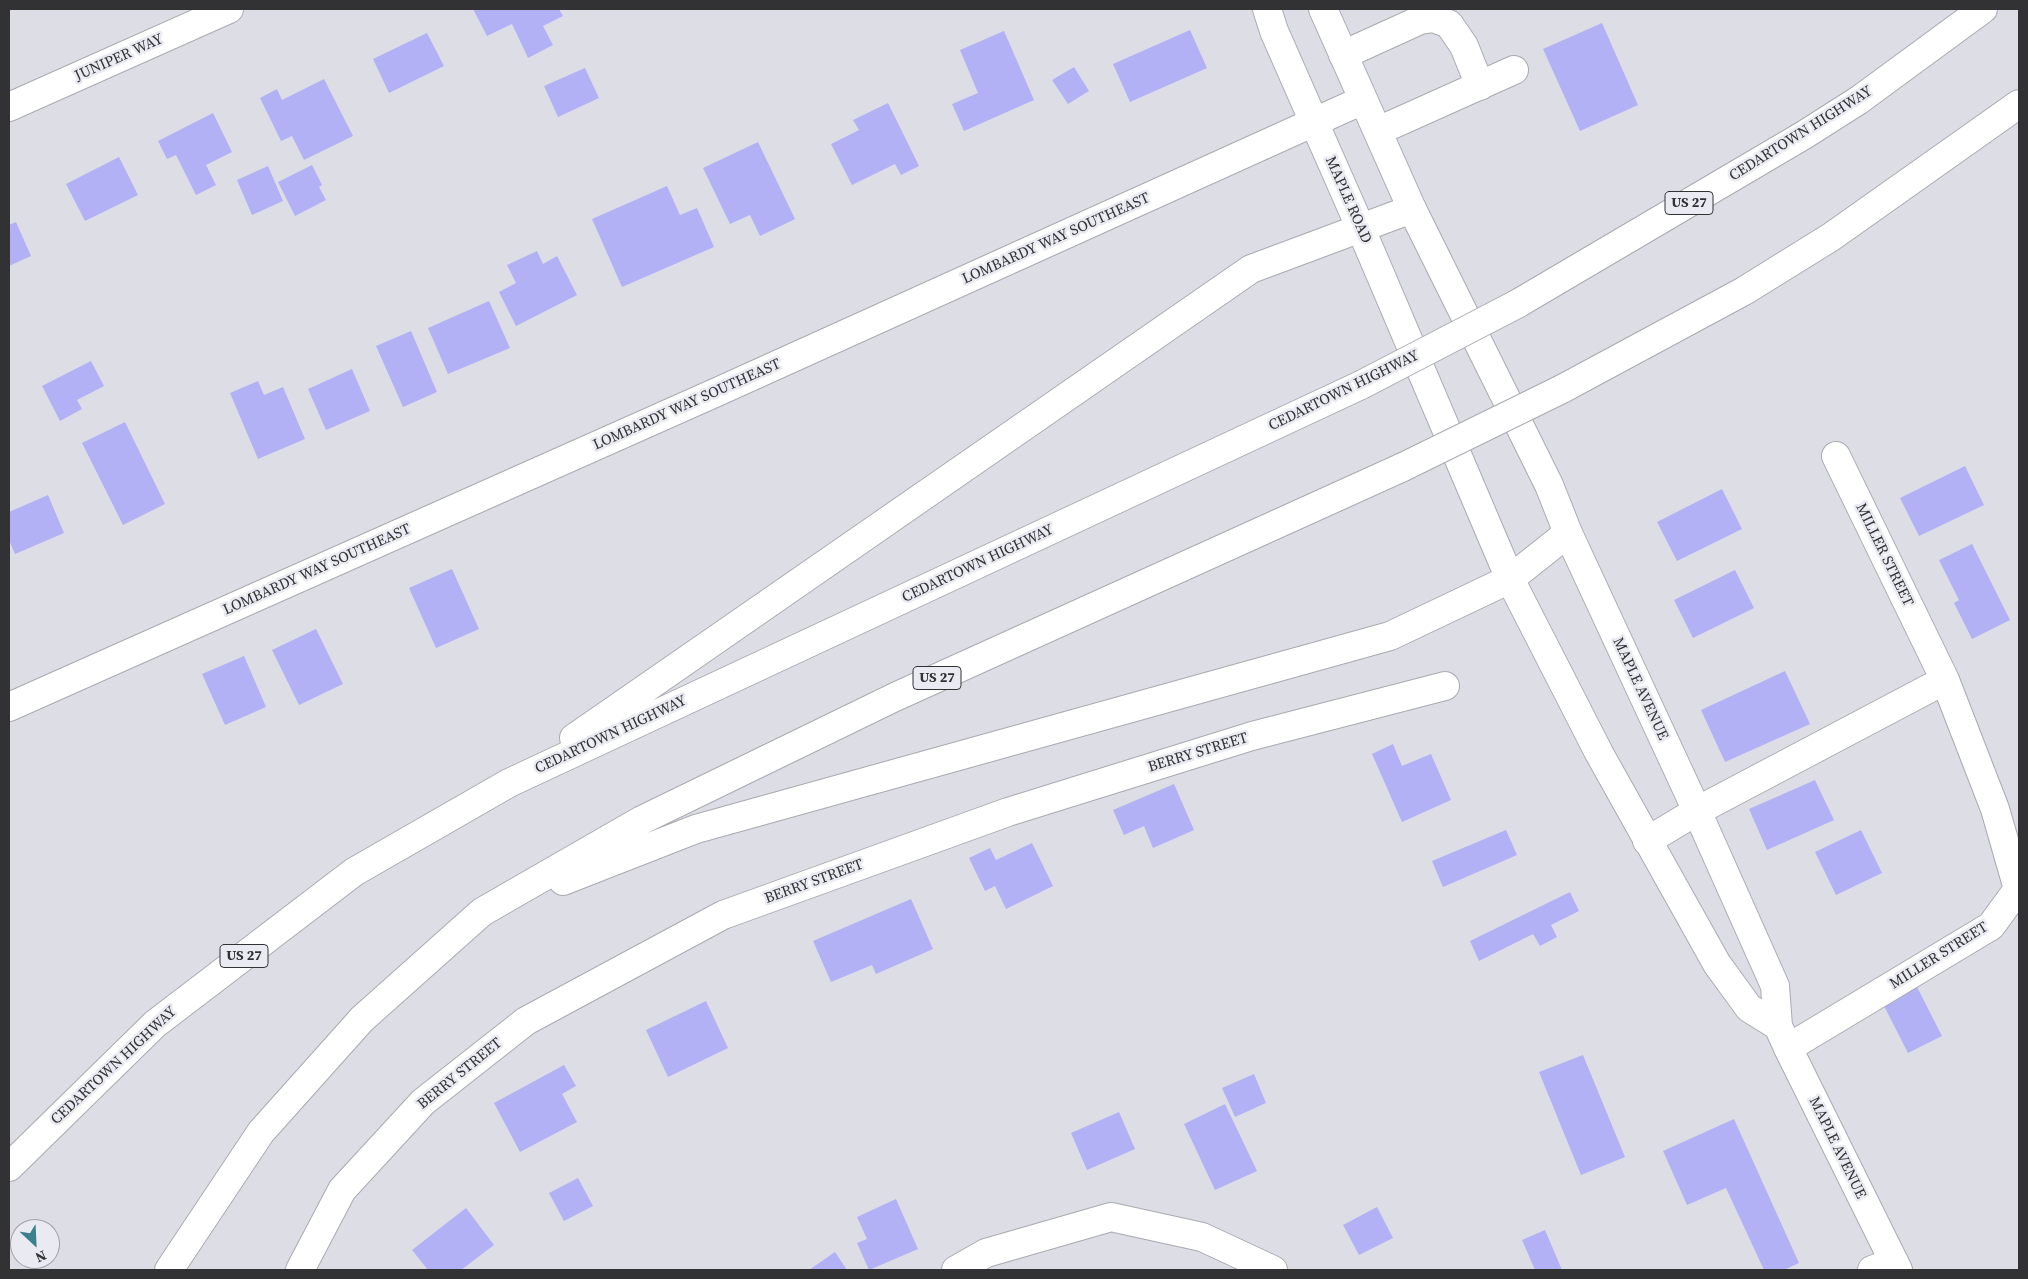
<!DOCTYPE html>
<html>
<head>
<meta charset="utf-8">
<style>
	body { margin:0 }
	#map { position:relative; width:2028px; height:1279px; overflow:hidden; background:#dddde5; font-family:"Source Serif 4",serif }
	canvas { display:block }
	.frame { position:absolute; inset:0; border:10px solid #323235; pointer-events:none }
	.north { position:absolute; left:10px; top:1219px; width:50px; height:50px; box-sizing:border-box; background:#eaeaf2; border:1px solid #a0a0a6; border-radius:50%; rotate:155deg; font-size:14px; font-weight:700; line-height:20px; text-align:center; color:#323235 }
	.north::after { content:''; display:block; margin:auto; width:18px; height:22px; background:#3b808d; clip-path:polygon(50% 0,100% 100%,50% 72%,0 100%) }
</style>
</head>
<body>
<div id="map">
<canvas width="2028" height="1279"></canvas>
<div class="frame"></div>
<div class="north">N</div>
</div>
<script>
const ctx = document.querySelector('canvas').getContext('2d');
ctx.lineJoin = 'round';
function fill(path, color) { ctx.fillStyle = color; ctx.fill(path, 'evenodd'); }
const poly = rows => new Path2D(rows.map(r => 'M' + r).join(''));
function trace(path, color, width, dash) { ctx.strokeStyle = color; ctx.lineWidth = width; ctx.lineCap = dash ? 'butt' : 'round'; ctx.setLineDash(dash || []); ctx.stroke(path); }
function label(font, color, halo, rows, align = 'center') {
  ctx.font = font + ' "Source Serif 4",serif'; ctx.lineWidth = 5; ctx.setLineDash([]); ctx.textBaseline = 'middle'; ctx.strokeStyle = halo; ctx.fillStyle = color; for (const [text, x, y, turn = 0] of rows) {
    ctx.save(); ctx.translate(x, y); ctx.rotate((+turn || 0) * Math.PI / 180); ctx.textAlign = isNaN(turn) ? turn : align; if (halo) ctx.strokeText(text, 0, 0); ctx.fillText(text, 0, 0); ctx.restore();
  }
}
const building = poly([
	[473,9,559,9,563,16,543,26,553,45,528,58,512,24,487,36],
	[1602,23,1638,105,1580,131,1543,49],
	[1190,30,1207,68,1130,102,1113,64],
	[1004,31,1034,100,964,131,952,104,978,93,960,50],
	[427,33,444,66,389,93,373,59],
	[1074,67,1089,91,1068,104,1052,80],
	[585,68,599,98,558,117,544,86],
	[324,79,353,136,304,160,292,136,281,141,260,98,277,89,282,100],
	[888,103,919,166,901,175,895,164,852,185,831,144,859,130,853,120],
	[213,113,232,152,206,165,216,185,196,195,176,155,167,159,158,141],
	[758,142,795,219,760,236,750,215,730,224,703,168],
	[119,157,138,195,85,221,66,184],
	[312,165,322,185,319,187,326,200,295,216,278,182],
	[268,166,283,201,252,215,237,180],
	[667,186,680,215,697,208,714,247,622,287,592,219],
	[16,222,31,256,9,266,9,225],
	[537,251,543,264,557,256,577,295,516,326,499,292,516,283,507,265],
	[489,301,510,348,448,374,428,328],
	[411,331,437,392,403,407,376,346],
	[91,361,104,386,77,400,82,409,60,421,42,386],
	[352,369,370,411,326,430,308,389],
	[258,381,264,395,283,387,305,439,258,459,230,393],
	[125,422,165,504,123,525,82,443],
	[1965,466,1984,505,1919,536,1900,498],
	[1722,489,1742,529,1677,561,1657,522],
	[48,495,64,533,15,554,9,540,9,512],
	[1972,544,2010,620,1972,639,1954,603,1959,600,1939,560],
	[452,569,479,629,436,648,409,588],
	[1735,570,1754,608,1693,638,1674,600],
	[316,629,343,684,299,705,272,650],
	[244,656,266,707,225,725,202,674],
	[1785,671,1810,724,1725,762,1701,710],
	[1393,744,1402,766,1431,754,1451,800,1402,822,1372,754],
	[1815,780,1834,820,1767,850,1749,809],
	[1174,784,1194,830,1153,848,1144,826,1124,835,1113,810],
	[1506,830,1517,855,1443,887,1432,861],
	[1861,830,1882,873,1836,895,1815,852],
	[1032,843,1053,886,1006,909,995,886,985,891,969,858,990,848,996,860],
	[1570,892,1579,911,1551,925,1557,937,1540,946,1533,934,1479,961,1470,941],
	[911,899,933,949,876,974,872,965,831,982,813,941],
	[1915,983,1942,1036,1908,1053,1881,1000],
	[706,1001,728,1048,668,1077,646,1030],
	[1583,1055,1625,1157,1581,1175,1539,1072],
	[564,1065,576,1086,562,1094,577,1122,520,1152,494,1103],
	[1254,1074,1266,1103,1235,1117,1222,1088],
	[1225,1104,1257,1171,1215,1190,1184,1124],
	[1119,1112,1135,1149,1087,1170,1071,1133],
	[1734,1119,1799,1263,1784,1270,1764,1270,1726,1188,1687,1205,1663,1151],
	[578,1178,593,1206,564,1221,549,1193],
	[896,1199,918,1249,869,1270,857,1243,867,1239,857,1217],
	[1377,1207,1393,1238,1359,1255,1343,1225],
	[466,1208,494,1245,461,1270,428,1270,412,1250],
	[1545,1230,1562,1270,1535,1270,1522,1240],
	[835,1252,847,1270,809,1270]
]);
const minor = poly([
	[1343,55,1420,20,1433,18,1449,24,1464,46,1480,86],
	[9,107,229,9],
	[1378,131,1514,70],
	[9,707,717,392,1363,100],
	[1647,841,1697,811,1945,680],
	[1788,1048,1991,926,2018,889,1995,809,1945,680,1836,456],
	[300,1270,342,1190,423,1102,526,1021,723,915,1008,812,1252,736,1445,686],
	[956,1270,986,1253,1111,1217,1202,1237,1273,1270],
	[1872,1270,1894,1262]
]);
const major = poly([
	[1267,9,1274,31,1361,229,1510,579,1599,753,1717,964,1749,1008,1778,1026],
	[1323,9,1412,209,1549,485,1568,533,1697,811,1775,986,1778,1026,1788,1048,1898,1270]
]);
const highway = poly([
	[1517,304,1804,135,1859,100,1983,9],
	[1562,389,1744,291,1831,237,2019,104],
	[574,738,1251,269,1412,209],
	[563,881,696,829,1390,636,1510,579,1568,533],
	[9,1167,155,1024,354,872,509,783,1361,385],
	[169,1270,261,1132,362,1019,482,912,642,820,895,697,1403,467]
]);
const highwayBridge = poly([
	[1361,385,1517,304],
	[1403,467,1562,389]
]);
const shields = [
	[1689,203,48],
	[937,678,48],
	[244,956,48]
];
const shieldNames = [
	["US 27",1689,203],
	["US 27",937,678],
	["US 27",244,956]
];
const streetNames = [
	["JUNIPER WAY",119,58,-24],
	["CEDARTOWN HIGHWAY",1801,134,-32],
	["MAPLE ROAD",1348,200,66],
	["LOMBARDY WAY SOUTHEAST",1056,239,-24],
	["CEDARTOWN HIGHWAY",1344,391,-26],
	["LOMBARDY WAY SOUTHEAST",687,405,-24],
	["MILLER STREET",1884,555,64],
	["CEDARTOWN HIGHWAY",978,564,-25],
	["LOMBARDY WAY SOUTHEAST",317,570,-24],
	["MAPLE AVENUE",1640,689,65],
	["CEDARTOWN HIGHWAY",611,735,-25],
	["BERRY STREET",1198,753,-17],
	["BERRY STREET",814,882,-20],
	["MILLER STREET",1939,956,-32],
	["CEDARTOWN HIGHWAY",114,1066,-43],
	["BERRY STREET",460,1074,-39],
	["MAPLE AVENUE",1837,1148,64]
];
fill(building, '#b2b1f6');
trace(minor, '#a9aab1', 30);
trace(major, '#a9aab1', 30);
trace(highway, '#a9aab1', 30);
trace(minor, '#fff', 28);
trace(major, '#fff', 28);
trace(highway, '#fff', 28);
trace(highwayBridge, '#a9aab1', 30, []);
trace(highwayBridge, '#fff', 28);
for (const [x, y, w] of shields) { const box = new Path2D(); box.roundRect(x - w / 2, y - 11.5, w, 23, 4); ctx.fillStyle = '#eaeaf2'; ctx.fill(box); trace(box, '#323235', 1); }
label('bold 14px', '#323235', null, shieldNames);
label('15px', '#323235', '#eaeaf2', streetNames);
</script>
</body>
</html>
